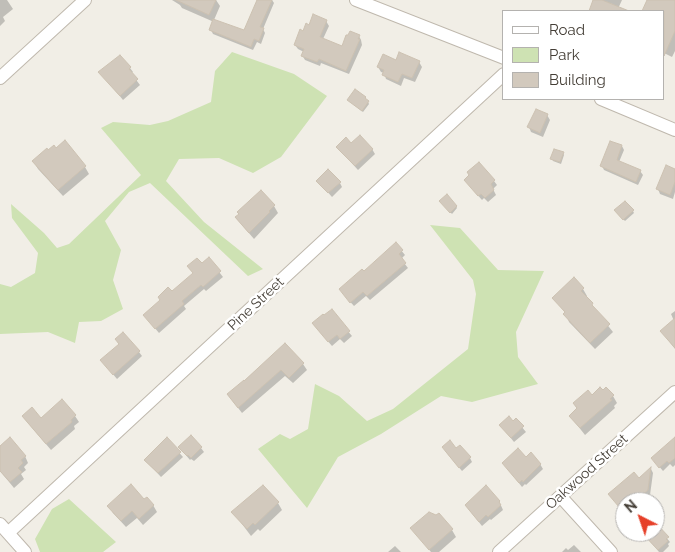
<!DOCTYPE html>
<html>
<head>
<meta charset="utf-8">
<style>
	body { margin:0 }
	#map { position:relative; width:675px; height:552px; overflow:hidden; background:#f1eee6; font-family:Raleway,sans-serif }
	canvas { display:block }
	.legend { position:absolute; left:502px; top:10px; width:162px; height:90px; box-sizing:border-box; background:#fff; border:1px solid #b4b2af; margin:0; padding:6px 9px; list-style:none; font-size:15px; color:#443e36 }
	.legend li { display:flex; align-items:center; gap:10px; height:25px }
	.legend b { width:25px; border:1px solid #b4b2af }
	.north { position:absolute; left:615px; top:492px; width:50px; height:50px; box-sizing:border-box; background:#fff; border:1px solid #b4b2af; border-radius:50%; rotate:319deg; font-size:14px; font-weight:700; line-height:20px; text-align:center; color:#443e36 }
	.north::after { content:''; display:block; margin:auto; width:18px; height:22px; background:#e64029; clip-path:polygon(50% 0,100% 100%,50% 72%,0 100%) }
</style>
</head>
<body>
<div id="map">
<canvas width="675" height="552"></canvas>
<ul class="legend">
<li><b style="height:6px;background:#fff"></b>Road</li>
<li><b style="height:14px;background:#cee2b3"></b>Park</li>
<li><b style="height:14px;background:#d2c9bd"></b>Building</li>
</ul>
<div class="north">N</div>
</div>
<script>
const ctx = document.querySelector('canvas').getContext('2d');
ctx.lineJoin = 'round';
function fill(path, color) { ctx.fillStyle = color; ctx.fill(path, 'evenodd'); }
const poly = rows => new Path2D(rows.map(r => 'M' + r).join(''));
function trace(path, color, width, dash) { ctx.strokeStyle = color; ctx.lineWidth = width; ctx.lineCap = dash ? 'butt' : 'round'; ctx.setLineDash(dash || []); ctx.stroke(path); }
function label(font, color, halo, rows, align = 'center') {
  ctx.font = font + ' Raleway,sans-serif'; ctx.lineWidth = 5; ctx.setLineDash([]); ctx.textBaseline = 'middle'; ctx.strokeStyle = halo; ctx.fillStyle = color; for (const [text, x, y, turn = 0] of rows) {
    ctx.save(); ctx.translate(x, y); ctx.rotate((+turn || 0) * Math.PI / 180); ctx.textAlign = isNaN(turn) ? turn : align; if (halo) ctx.strokeText(text, 0, 0); ctx.fillText(text, 0, 0); ctx.restore();
  }
}
const green = poly([
	[232,52,294,74,327,96,281,157,253,173,219,158,179,159,166,181,204,222,263,269,248,276,150,183,129,192,105,221,121,250,113,280,123,309,101,321,79,322,75,343,48,332,0,334,0,284,11,287,35,273,38,253,12,218,11,204,44,233,57,248,69,244,141,175,101,128,113,122,150,125,168,121,211,102,215,71],
	[430,225,460,228,498,270,544,271,516,332,518,357,538,384,472,402,441,396,381,434,338,457,307,508,258,449,280,434,290,439,308,429,315,384,339,396,367,421,393,409,468,349,476,294,473,280],
	[69,499,116,542,103,552,40,552,35,539,52,509]
]);
const shadow = poly([
	[0,0,7,0,13,9,3,17,5,21,0,26],
	[172,0,216,0,220,6,214,20,245,32,258,0,272,0,274,3,263,29,265,33,261,44,257,42,253,50,213,34,211,30,214,22,182,8,180,5],
	[595,0,622,0,617,11,590,11],
	[649,0,675,0,675,51,672,57,664,53,664,11,644,11],
	[326,21,329,26,323,39,343,47,359,36,361,40,362,45,349,74,321,63,320,66,305,60,302,55,304,52,298,49,295,45,310,26],
	[396,61,419,62,422,67,415,82,404,78,401,86,386,79,384,73,381,72,378,67],
	[130,68,133,72,131,73,140,85,123,100,100,72],
	[348,100,368,102,369,104,363,112],
	[547,115,550,120,543,137,531,132,529,127],
	[351,145,372,149,375,154,358,170,337,147],
	[622,146,624,150,619,162,640,171,643,175,638,185,604,170,602,166],
	[563,153,564,155,561,164,553,161,552,159],
	[34,162,85,167,89,174,63,196,38,169],
	[675,170,675,192,673,199,660,194,658,189],
	[318,181,340,183,342,187,332,197],
	[494,181,497,185,493,189,496,195,488,202,484,198,482,200,468,184],
	[261,192,274,206,278,213,254,239,236,218],
	[442,203,456,206,457,208,452,214],
	[633,211,634,213,625,221,617,213],
	[396,244,405,255,401,259,408,268,370,300,366,296,354,306,343,294],
	[209,259,223,277,206,291,204,289,184,306,186,309,159,333,144,315,194,274,189,267,202,265],
	[574,279,583,289,587,296,586,298,613,332,595,349,569,322,566,314,554,298],
	[331,311,352,336,344,343,340,339,332,346,313,324],
	[675,311,675,349,662,332,674,321,671,314],
	[117,340,139,352,142,356,117,379,102,361,119,345],
	[285,345,303,364,307,370,293,383,285,376,242,413,228,395],
	[592,396,613,396,617,403,614,406,615,408,585,435,570,416,578,410,574,404],
	[75,416,79,422,74,426,75,429,51,450,23,417,41,419],
	[516,420,526,432,514,442,501,426,513,423],
	[167,439,183,457,161,477,145,460],
	[675,439,675,465,673,467,670,464,663,471,652,458],
	[179,447,201,448,204,452,194,461,191,459,190,460],
	[0,448,25,456,28,463,24,467,26,470,21,474,24,479,14,488,0,471],
	[456,450,470,458,472,462,462,471,445,451],
	[526,459,540,464,543,469,526,485,525,484,522,487,503,463],
	[651,469,653,473,650,495,643,501,640,496,633,502,625,502,625,509,623,511,612,498],
	[499,501,503,510,491,520,490,519,482,526,466,506],
	[278,503,282,510,260,531,258,529,251,536,233,512],
	[153,505,157,512,143,525,137,518,126,527,113,513,109,506],
	[655,524,670,542,668,544,669,546,663,552,659,552,643,533,655,532],
	[412,528,452,530,456,537,439,552,431,552],
	[574,545,581,552,562,552,566,548,568,550],
	[395,546,401,552,388,552]
]);
const building = poly([
	[176,0,216,0,209,15,176,0],
	[257,0,272,0,260,27,264,28,259,41,254,39,251,47,209,30,213,19,244,30,257,0],
	[593,0,602,0,629,11,589,11,593,0],
	[647,0,675,0,675,31,664,56,664,11,642,11,647,0],
	[313,14,327,20,320,37,342,46,346,35,348,35,350,31,360,35,358,39,360,39,346,71,319,59,317,62,301,56,304,49,294,45,300,29,303,31,306,23,309,25,313,14],
	[399,52,420,61,412,78,402,74,398,82,382,75,384,70,377,67,383,54,396,60,399,52],
	[120,55,131,67,129,69,138,79,120,96,98,72,120,55],
	[355,89,366,97,365,98,369,101,362,111,347,100,355,89],
	[536,109,548,114,540,133,527,127,536,109],
	[360,135,373,149,355,166,336,147,346,137,351,143,360,135],
	[65,140,86,166,58,190,32,161,47,148,48,150,54,145,56,148,65,140],
	[610,141,622,145,617,160,641,170,636,182,600,166,610,141],
	[554,149,564,152,560,162,550,159,554,149],
	[479,162,495,180,491,184,494,190,485,198,481,194,478,196,464,180,469,175,467,172,479,162],
	[666,165,675,169,675,182,670,195,656,189,666,165],
	[328,169,341,182,328,193,316,181,328,169],
	[261,190,275,205,269,211,270,212,249,233,235,217,239,214,237,212,261,190],
	[447,194,457,206,450,213,439,201,447,194],
	[625,201,634,210,623,220,614,210,625,201],
	[396,242,403,250,399,254,406,263,367,296,363,292,350,303,339,289,362,269,364,271,396,242],
	[209,257,221,271,203,287,201,285,182,301,184,304,155,329,143,315,160,300,158,297,168,287,172,291,193,273,187,266,197,258,202,263,209,257],
	[574,277,584,288,581,291,593,303,592,305,610,324,590,343,563,314,565,312,552,298,574,277],
	[332,309,350,331,340,339,337,335,328,342,312,323,323,314,324,315,332,309],
	[675,318,675,348,660,331,675,318],
	[123,332,140,351,113,375,100,360,119,344,115,339,123,332],
	[285,343,304,363,289,378,281,370,238,408,227,394,244,380,244,381,285,343],
	[600,387,603,390,606,387,614,395,610,399,612,400,580,428,569,416,577,408,573,403,588,390,592,395,600,387],
	[62,399,76,415,71,420,72,422,46,444,22,416,32,407,41,418,62,399],
	[509,416,513,421,516,418,524,426,511,438,499,425,509,416],
	[191,435,202,447,191,458,188,455,187,456,178,447,191,435],
	[10,437,26,456,21,460,23,463,18,468,22,472,10,482,0,471,0,446,10,437],
	[167,437,181,452,158,473,144,460,167,437],
	[675,437,675,458,669,463,667,461,659,468,651,458,675,437],
	[450,440,456,448,460,445,471,457,459,468,442,447,450,440],
	[518,448,526,457,531,452,541,464,523,482,522,480,519,483,502,463,518,448],
	[651,467,648,490,640,497,636,493,619,507,608,494,634,472,639,478,651,467],
	[131,484,144,499,147,497,154,505,139,519,132,511,121,521,107,506,131,484],
	[263,485,279,502,255,525,253,523,247,529,231,512,263,485],
	[486,485,500,501,499,502,501,505,488,517,486,515,479,522,465,505,486,485],
	[429,512,436,515,439,513,453,529,429,550,410,528,429,512],
	[655,522,669,537,666,539,668,541,658,550,641,532,655,532,655,522]
]);
const minor = poly([
	[356,0,504,58],
	[0,78,85,0],
	[601,99,675,130],
	[561,497,611,552],
	[0,524,25,552],
	[8,533,504,74],
	[499,552,675,392]
]);
const streetNames = [
	["Pine Street",256,304,-43],
	["Oakwood Street",587,472,-42]
];
fill(green, '#cee2b3');
fill(shadow, '#0003');
fill(building, '#d2c9bd');
trace(building, '#ccc1b1', 1);
trace(minor, '#bfb8ad', 14);
trace(minor, '#fff', 12);
label('14px', '#443e36', '#fff', streetNames);
</script>
</body>
</html>
